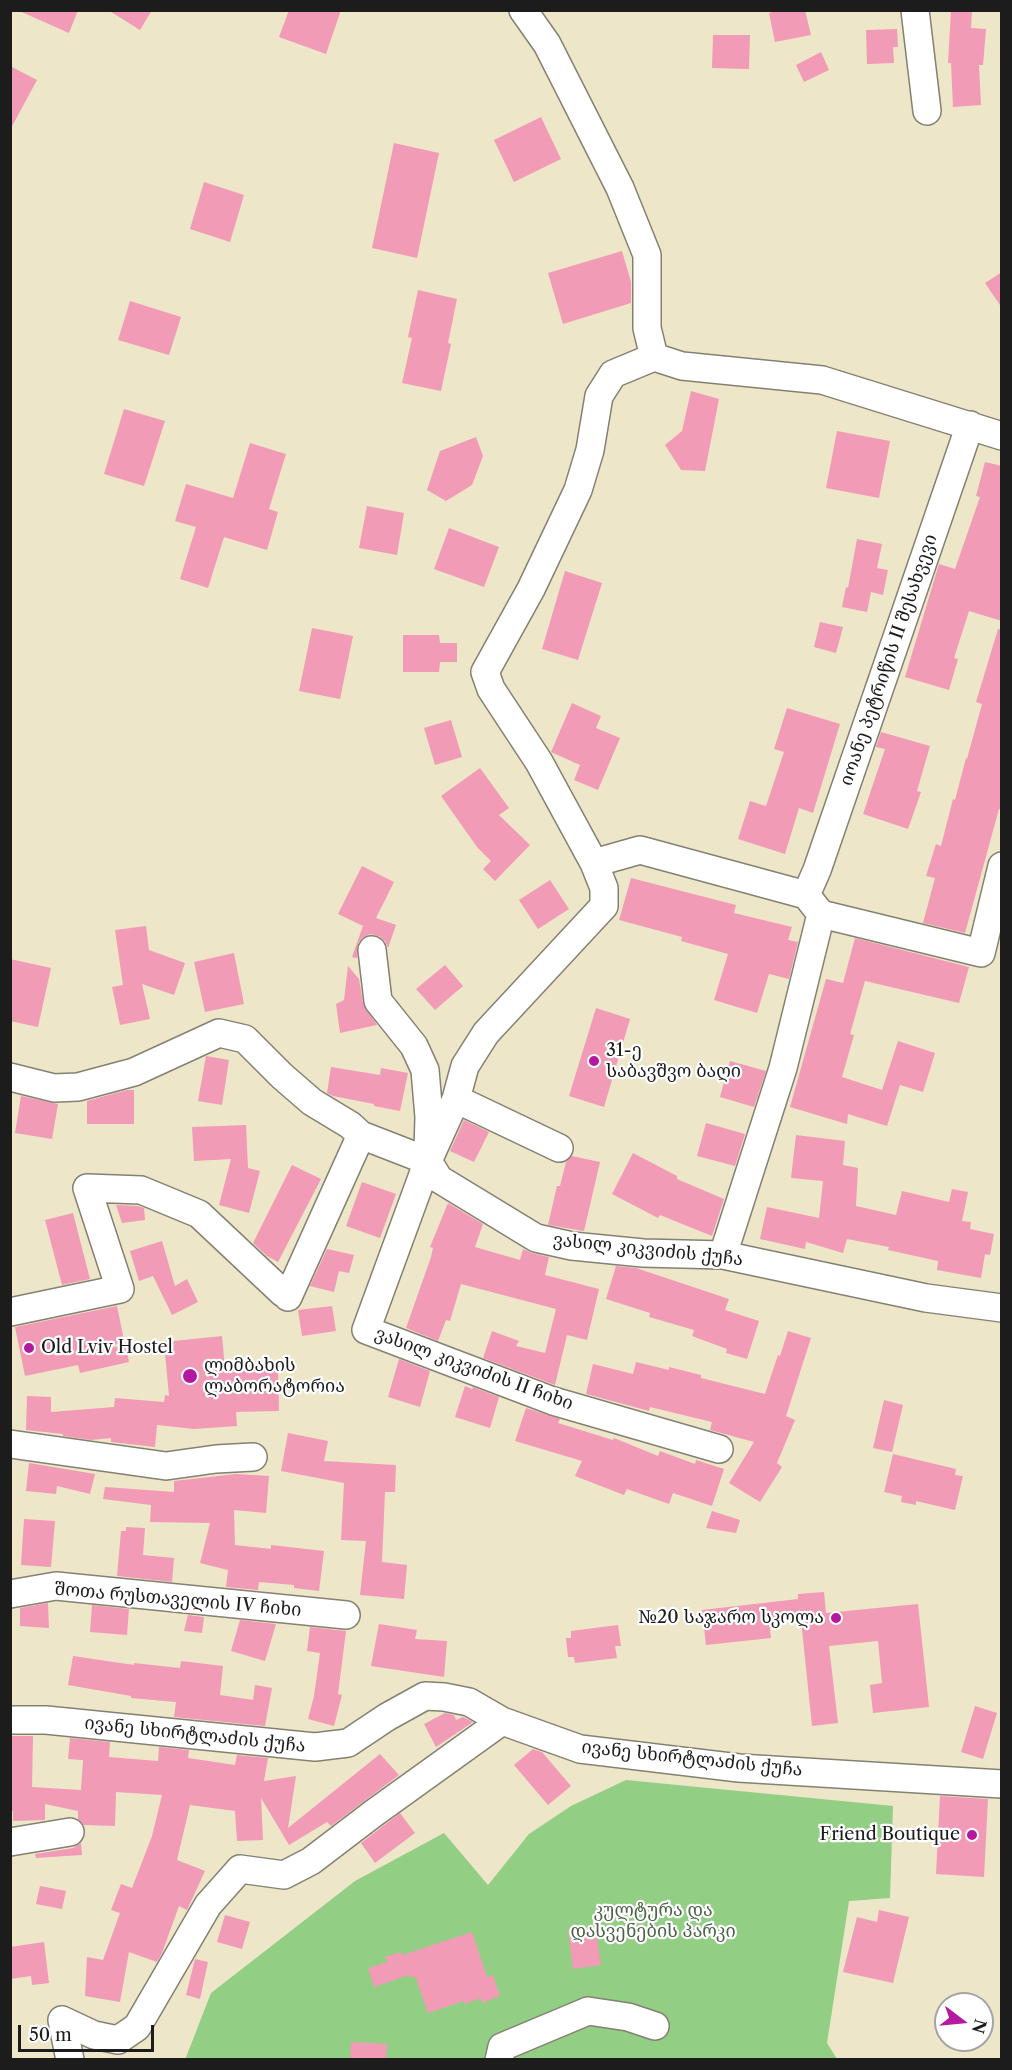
<!DOCTYPE html>
<html>
<head>
<meta charset="utf-8">
<style>
	body { margin:0 }
	#map { position:relative; width:1012px; height:2070px; overflow:hidden; background:#ede6c9; font-family:"Libre Caslon Text",serif }
	canvas { display:block }
	.frame { position:absolute; inset:0; border:12px solid #1c1c1c; pointer-events:none }
	.north { position:absolute; left:934px; top:1992px; width:60px; height:60px; box-sizing:border-box; background:#fff; border:2px solid #a4a4a4; border-radius:50%; rotate:106deg; font-size:16px; font-weight:700; line-height:24px; text-align:center; color:#1c1c1c }
	.north::after { content:''; display:block; margin:auto; width:21px; height:27px; background:#b5179e; clip-path:polygon(50% 0,100% 100%,50% 72%,0 100%) }
	.scale { position:absolute; left:18px; top:2025px; width:136px; height:27px; box-sizing:border-box; border:3px solid #1c1c1c; border-top:0; padding-left:8px; font-size:18px; line-height:21px; white-space:nowrap; color:#1c1c1c; -webkit-text-stroke:4px #fff; paint-order:stroke }
</style>
</head>
<body>
<div id="map">
<canvas width="1012" height="2070"></canvas>
<div class="frame"></div>
<div class="north">N</div>
<div class="scale">50 m</div>
</div>
<script>
const ctx = document.querySelector('canvas').getContext('2d');
ctx.lineJoin = 'round';
function fill(path, color) { ctx.fillStyle = color; ctx.fill(path, 'evenodd'); }
const poly = rows => new Path2D(rows.map(r => 'M' + r).join(''));
function trace(path, color, width, dash) { ctx.strokeStyle = color; ctx.lineWidth = width; ctx.lineCap = dash ? 'butt' : 'round'; ctx.setLineDash(dash || []); ctx.stroke(path); }
function label(font, color, halo, rows, align = 'center') {
  ctx.font = font + ' "Libre Caslon Text","Noto Serif Georgian",serif'; ctx.lineWidth = 4.5; ctx.setLineDash([]); ctx.textBaseline = 'middle'; ctx.strokeStyle = halo; ctx.fillStyle = color; for (const [text, x, y, turn = 0] of rows) {
    ctx.save(); ctx.translate(x, y); ctx.rotate((+turn || 0) * Math.PI / 180); ctx.textAlign = isNaN(turn) ? turn : align; if (halo) ctx.strokeText(text, 0, 0); ctx.fillText(text, 0, 0); ctx.restore();
  }
}
const green = poly([
	[626,1780,893,1806,890,1898,849,1901,827,2043,837,2059,185,2060,211,1993,355,1881,444,1833,488,1885,529,1834,571,1806]
]);
const building = poly([
	[17,10,78,10,69,33],
	[108,10,152,10,140,30],
	[289,10,341,10,326,54,279,37],
	[779,10,805,10,811,35,775,42,769,13],
	[951,10,972,10,971,28,986,29,983,65,979,65,981,105,953,107,951,63,948,63],
	[897,29,898,47,893,47,894,63,867,64,866,30],
	[713,35,750,35,749,69,712,68],
	[821,52,829,70,804,82,796,65],
	[10,66,37,80,10,130],
	[541,117,561,159,514,182,494,140],
	[394,143,439,153,417,258,372,248],
	[204,182,244,195,230,242,190,229],
	[622,251,631,282,631,303,563,324,548,273],
	[1002,272,1002,308,985,283],
	[418,290,457,299,448,343,451,344,441,391,402,383,412,338,408,337],
	[130,301,181,317,169,355,118,340],
	[691,391,719,399,705,471,681,470,665,445,682,431],
	[124,409,165,421,144,486,104,474],
	[837,431,890,441,879,498,826,488],
	[476,437,483,456,472,485,446,501,427,490,440,451],
	[250,443,286,454,269,509,278,512,267,550,224,537,208,588,180,579,196,527,175,521,186,484,233,498],
	[985,462,1002,466,1002,621,969,611,954,658,958,659,949,690,905,677,939,564,955,569,980,497,976,496],
	[367,506,404,513,397,555,359,548],
	[449,528,499,547,484,587,434,569],
	[857,539,882,544,877,568,888,570,883,595,871,592,867,612,842,607,846,587,848,588],
	[565,571,602,583,578,660,542,649],
	[820,622,843,627,836,653,814,647],
	[312,628,353,636,340,699,299,691],
	[998,629,1002,630,1002,810,999,809,965,933,923,923,935,878,926,876,936,844,941,846,953,799,955,800,966,758,967,759,982,704,976,702],
	[403,635,439,635,440,643,457,643,457,662,440,662,439,672,403,672],
	[572,703,601,716,596,728,620,738,598,790,574,780,580,765,551,752],
	[787,708,840,724,813,813,799,808,785,854,738,839,750,801,766,806,784,752,774,749],
	[451,720,462,757,435,765,424,728],
	[881,732,930,746,917,791,921,792,908,829,863,814,885,749,876,747],
	[480,768,509,808,499,815,530,845,495,881,483,869,491,861,477,847,441,796],
	[362,866,394,882,376,918,396,925,388,948,385,941,379,936,370,934,362,938,358,943,357,958,352,957,363,926,338,914],
	[631,878,736,905,734,913,792,927,788,940,798,942,789,979,769,974,757,1013,714,1000,728,954,681,941,682,937,619,920],
	[550,880,569,909,538,929,519,900],
	[146,926,149,950,185,963,174,995,142,984,150,1019,120,1025,112,987,123,985,115,930],
	[855,938,969,967,959,1003,865,981,850,1034,854,1035,842,1077,882,1090,898,1041,935,1053,923,1092,900,1085,887,1126,848,1114,847,1124,790,1107,826,979,843,983],
	[234,953,244,1004,205,1012,194,962],
	[10,959,51,968,38,1027,10,1021],
	[445,965,463,986,435,1010,416,989],
	[348,966,359,979,363,1003,377,1025,340,1033,336,1004,344,1000],
	[596,1008,630,1019,604,1107,569,1096],
	[206,1056,229,1060,222,1105,198,1101],
	[730,1061,766,1071,754,1107,720,1097],
	[331,1067,380,1075,381,1068,408,1073,400,1111,374,1106,374,1104,333,1096,327,1093],
	[127,1090,134,1090,134,1124,87,1124,87,1101],
	[21,1096,58,1104,52,1139,15,1133],
	[464,1120,489,1132,474,1162,450,1151],
	[706,1123,745,1134,735,1166,697,1156],
	[246,1125,248,1168,260,1171,249,1213,219,1205,231,1159,194,1161,192,1127],
	[796,1135,845,1141,843,1165,858,1168,856,1206,896,1215,902,1191,949,1202,952,1189,968,1192,962,1221,971,1222,970,1229,994,1234,990,1255,985,1254,981,1278,937,1270,938,1261,888,1250,889,1247,847,1239,843,1253,806,1242,805,1249,760,1239,767,1207,819,1218,823,1181,791,1178],
	[633,1153,677,1176,677,1179,724,1199,712,1236,660,1215,658,1218,612,1194],
	[572,1156,600,1162,584,1231,548,1225,557,1186,560,1186,566,1162],
	[292,1165,321,1179,278,1262,267,1256,253,1243],
	[362,1182,396,1194,380,1238,346,1226],
	[448,1203,483,1224,475,1247,520,1260,523,1249,532,1253,549,1257,545,1275,599,1289,587,1340,567,1335,555,1385,483,1358,492,1331,519,1341,516,1346,545,1353,556,1309,461,1284,450,1321,446,1320,438,1341,406,1328,431,1257,433,1248,430,1247],
	[116,1205,138,1206,144,1208,145,1220,122,1223],
	[73,1213,90,1279,62,1285,45,1220],
	[162,1241,175,1286,187,1279,198,1302,172,1315,153,1276,139,1281,130,1251],
	[327,1249,354,1255,349,1273,339,1271,334,1292,310,1286],
	[616,1266,636,1268,729,1299,725,1310,759,1321,747,1359,726,1353,727,1349,692,1336,694,1330,649,1317,650,1313,606,1299],
	[117,1306,124,1340,111,1347,126,1346,129,1362,80,1373,78,1365,25,1376,15,1327],
	[332,1306,336,1331,302,1336,298,1310],
	[788,1331,811,1338,786,1416,795,1420,777,1463,782,1467,760,1502,729,1483,754,1442,710,1430,712,1422,650,1407,649,1411,586,1394,593,1364,633,1374,636,1362,669,1370,669,1367,701,1375,701,1378,765,1394,778,1355,780,1356],
	[222,1336,225,1369,278,1367,279,1411,236,1412,237,1426,194,1429,157,1425,155,1447,111,1442,111,1438,91,1440,63,1436,63,1434,26,1430,27,1396,51,1397,51,1412,114,1407,115,1398,164,1402,165,1395,169,1396,164,1342],
	[399,1359,430,1371,420,1407,388,1397],
	[465,1386,472,1389,473,1387,499,1397,490,1428,455,1417],
	[884,1400,903,1405,892,1452,873,1448],
	[526,1408,560,1419,558,1423,613,1440,614,1438,658,1456,660,1451,695,1464,696,1460,724,1469,712,1506,673,1493,669,1504,627,1489,624,1495,575,1476,582,1461,515,1441],
	[288,1433,328,1441,324,1461,396,1465,395,1492,385,1492,382,1562,407,1565,404,1599,360,1595,366,1541,341,1540,344,1483,281,1471],
	[893,1454,956,1469,955,1475,963,1476,955,1510,916,1501,916,1505,901,1502,902,1496,884,1492],
	[29,1463,95,1474,90,1494,57,1486,56,1494,26,1491],
	[236,1474,269,1476,266,1513,234,1510,235,1545,271,1549,271,1545,324,1551,319,1591,294,1588,294,1585,259,1582,258,1590,226,1587,228,1570,200,1563,210,1523,150,1522,151,1505,103,1499,105,1487,174,1492,174,1481],
	[712,1511,740,1520,736,1533,706,1528],
	[24,1519,55,1521,51,1567,21,1565],
	[126,1527,145,1528,143,1555,174,1558,172,1582,117,1576,121,1531,126,1531],
	[824,1592,826,1613,918,1604,929,1707,873,1713,870,1685,882,1683,878,1641,829,1646,838,1723,812,1726,801,1620,769,1623,771,1638,706,1645,702,1610,798,1599,798,1594],
	[48,1603,49,1628,20,1626,20,1608],
	[92,1605,129,1609,127,1635,90,1632],
	[188,1615,204,1617,202,1633,184,1631],
	[240,1620,276,1624,265,1661,231,1651],
	[379,1624,417,1630,415,1639,447,1641,444,1677,371,1666],
	[618,1625,621,1646,615,1646,617,1658,575,1663,574,1657,568,1657,566,1638,571,1638,571,1631],
	[310,1627,346,1631,338,1694,342,1695,334,1726,308,1719,314,1696,320,1653,307,1651],
	[73,1656,134,1665,134,1663,180,1668,181,1661,223,1666,220,1695,253,1700,255,1685,272,1688,265,1726,174,1717,176,1702,131,1698,131,1696,68,1685],
	[975,1706,997,1713,983,1759,961,1752],
	[445,1713,454,1715,456,1720,463,1717,473,1722,436,1747,424,1724],
	[10,1736,33,1736,32,1787,81,1790,83,1760,68,1759,70,1738,110,1742,109,1757,158,1761,159,1747,189,1750,188,1758,235,1765,237,1755,268,1758,264,1781,296,1776,288,1828,380,1754,399,1775,331,1826,327,1822,289,1845,261,1798,263,1840,237,1841,235,1811,190,1805,177,1860,205,1871,187,1910,179,1906,162,1953,157,1962,129,1952,120,2002,85,1996,87,1957,103,1960,120,1913,111,1910,121,1884,132,1888,152,1836,162,1795,116,1792,115,1826,84,1825,78,1819,78,1811,45,1804,45,1820,13,1821,13,1811,10,1811],
	[533,1749,542,1752,571,1786,548,1805,514,1765],
	[940,1796,988,1799,984,1877,936,1874],
	[400,1813,415,1833,375,1863,361,1843],
	[81,1843,82,1855,36,1858,35,1854,73,1848],
	[40,1886,66,1891,62,1909,36,1904],
	[879,1910,909,1917,893,1983,843,1972,857,1917,877,1922],
	[225,1915,250,1922,242,1949,217,1942],
	[595,1926,601,1965,573,1969,568,1930],
	[472,1932,487,1977,493,1975,500,1996,482,2003,481,1998,464,2004,464,2001,428,2013,415,1976,410,1978,409,1975,374,1987,368,1968,387,1962,385,1957,401,1952,402,1955],
	[44,1942,49,1983,32,1985,31,1976,10,1979,10,1947],
	[195,1959,208,1962,200,1999,186,1995],
	[351,2042,387,2044,386,2060,350,2060]
]);
const minor = poly([
	[523,10,547,44,620,188,647,255,647,328,654,357,682,366,822,380,1002,436],
	[915,10,927,111],
	[654,357,613,374,599,396,590,450,578,490,531,589,485,672,491,689,539,762,594,863,604,888,604,906,486,1033,465,1066,456,1099,428,1161,366,1330,553,1401,719,1449],
	[594,863,640,850,806,895,821,914,981,953,1002,866],
	[806,895,817,870,970,425],
	[372,950,378,1001,414,1046,425,1070,429,1117,428,1150],
	[10,1077,54,1088,78,1087,134,1072,219,1033,245,1039,282,1076,312,1102,350,1125,361,1135,428,1161,439,1179,536,1238,572,1246,643,1253,723,1255,926,1298,1002,1308],
	[456,1099,559,1148],
	[723,1255,783,1068,821,914],
	[288,1297,361,1135],
	[10,1312,120,1289,87,1188,141,1190,199,1214,283,1293],
	[10,1444,166,1466,216,1459,253,1457],
	[10,1594,56,1586,346,1615],
	[10,1720,46,1720,315,1747,348,1743,387,1717,425,1696,444,1697,469,1702,502,1721,580,1749,739,1768,1002,1784],
	[10,1842,70,1832],
	[62,2020,94,2035,118,2040,137,2027,208,1905,240,1869,284,1875,311,1861,374,1813,502,1721],
	[62,2020,70,2060],
	[499,2060,502,2047,588,2011,628,2017,655,2026]
]);
const markers = [
	[594,1061,6,"#b5179e"],
	[29,1348,6,"#b5179e"],
	[190,1376,8,"#b5179e"],
	[836,1618,6,"#b5179e"],
	[972,1835,6,"#b5179e"]
];
const streetNames = [
	["იოანე პეტრიწის II შესახვევი",889,660,-71],
	["ვასილ კიკვიძის ქუჩა",648,1250,6],
	["ვასილ კიკვიძის II ჩიხი",474,1369,20],
	["შოთა რუსთაველის IV ჩიხი",178,1600,5],
	["ივანე სხირტლაძის ქუჩა",195,1735,6],
	["ივანე სხირტლაძის ქუჩა",692,1759,6]
];
const poiNames = [
	["31-ე",606,1051],
	["საბავშვო ბაღი",606,1072],
	["Old Lviv Hostel",41,1348],
	["ლიმბახის",204,1366],
	["ლაბორატორია",204,1387],
	["№20 საჯარო სკოლა",824,1618,"right"],
	["Friend Boutique",960,1835,"right"]
];
const parkNames = [
	["კულტურა და",653,1911],
	["დასვენების პარკი",653,1932]
];
fill(green, '#92ce84');
fill(building, '#f19bb7');
trace(minor, '#848172', 30);
trace(minor, '#fff', 27);
for (const [x, y, r, color] of markers) { const dot = new Path2D(); dot.arc(x, y, r, 0, 2 * Math.PI); ctx.fillStyle = color; ctx.fill(dot); trace(dot, '#fff', 2); }
label('18px', '#1c1c1c', '#fff', streetNames);
label('18px', '#1c1c1c', '#fff', poiNames, 'left');
label('18px', '#4b6346', '#fff', parkNames);
</script>
</body>
</html>
